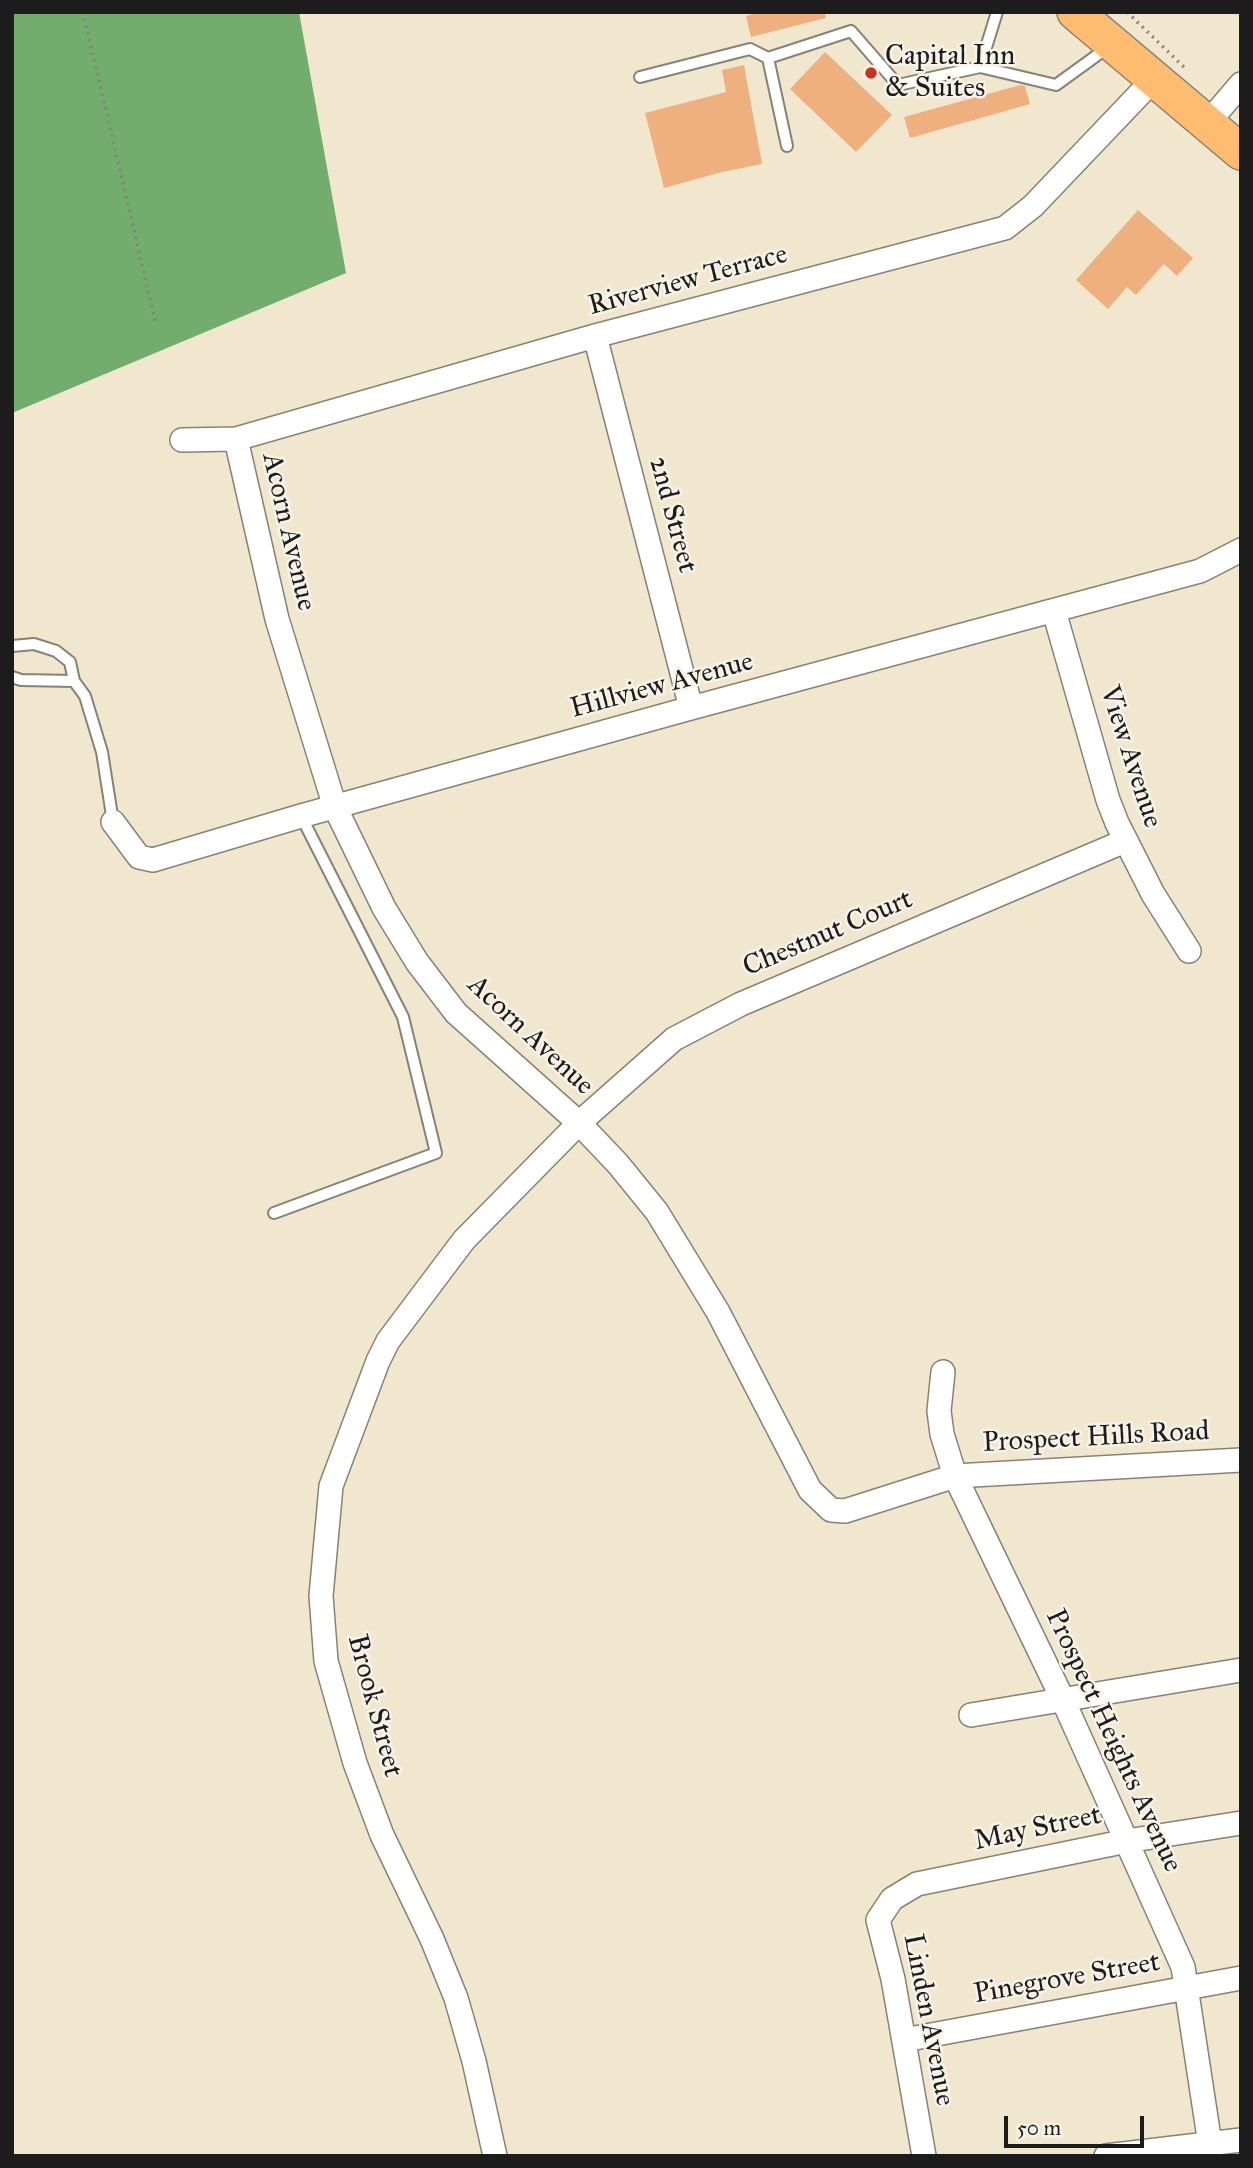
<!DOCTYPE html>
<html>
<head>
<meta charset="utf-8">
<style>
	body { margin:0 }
	#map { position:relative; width:1253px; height:2168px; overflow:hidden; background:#f1e7cf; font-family:"IM FELL Great Primer",serif }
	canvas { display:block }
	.frame { position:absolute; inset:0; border:14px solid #1c1c1c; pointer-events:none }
	.scale { position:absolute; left:1004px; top:2116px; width:140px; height:32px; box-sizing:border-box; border:4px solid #1c1c1c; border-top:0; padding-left:9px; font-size:21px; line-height:24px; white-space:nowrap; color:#1c1c1c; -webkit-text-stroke:5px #f7f3e8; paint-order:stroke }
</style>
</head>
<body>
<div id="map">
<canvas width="1253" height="2168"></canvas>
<div class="frame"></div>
<div class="scale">50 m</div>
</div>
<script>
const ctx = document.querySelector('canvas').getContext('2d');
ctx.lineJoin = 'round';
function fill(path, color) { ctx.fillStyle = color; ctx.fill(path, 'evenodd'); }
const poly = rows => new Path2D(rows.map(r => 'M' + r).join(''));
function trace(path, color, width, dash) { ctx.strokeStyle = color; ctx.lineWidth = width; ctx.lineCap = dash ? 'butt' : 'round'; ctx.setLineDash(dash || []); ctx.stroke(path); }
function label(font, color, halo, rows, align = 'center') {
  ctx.font = font + ' "IM FELL Great Primer",serif'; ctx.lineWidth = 5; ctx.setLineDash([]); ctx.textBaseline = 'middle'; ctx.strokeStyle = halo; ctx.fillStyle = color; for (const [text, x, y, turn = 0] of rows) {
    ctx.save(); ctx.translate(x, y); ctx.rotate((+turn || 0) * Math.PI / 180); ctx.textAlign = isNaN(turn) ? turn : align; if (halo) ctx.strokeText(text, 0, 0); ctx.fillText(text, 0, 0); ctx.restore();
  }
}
const forest = poly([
	[12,12,299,12,346,273,12,413]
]);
const building = poly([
	[760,12,825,12,826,18,751,37,746,16],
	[825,52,892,115,856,152,790,89],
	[744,65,762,164,722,172,664,188,645,113,726,92,722,70],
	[1020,85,1025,86,1030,104,910,138,904,117],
	[1138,210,1193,258,1177,276,1164,264,1136,295,1127,287,1108,309,1076,280]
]);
const path = poly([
	[83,12,156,324],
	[1127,12,1186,69]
]);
const service = poly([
	[768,58,787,146],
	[980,67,997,12],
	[640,77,750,49,768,58,851,31,898,85,980,67,1056,85,1107,48],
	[12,646,34,644,56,651,70,662,74,681,85,696,102,752,113,822],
	[12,677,21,680,74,681],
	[274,1213,436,1153,403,1017,301,816]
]);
const minor = poly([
	[1207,124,1241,84],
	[595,336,691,708],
	[236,439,277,619,335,807,384,908,417,962,456,1013,579,1123,618,1164,657,1212,718,1312,810,1490,831,1510,845,1511,955,1476,1241,1460],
	[182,440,236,439,595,336,1005,228,1033,206,1154,79],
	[1054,611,1108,800,1117,823,1153,894,1189,951],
	[113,822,139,857,153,860,301,816,691,708,1200,571,1241,550],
	[943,1372,939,1411,942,1434,955,1476,1063,1700,1183,1967,1210,2144],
	[971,1715,1241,1670],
	[904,2040,1241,1978],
	[495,2156,474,2061,456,1998,432,1939,382,1835,355,1763,326,1661,321,1596,331,1486,378,1361,388,1341,464,1240,579,1123,674,1039,741,1004,1125,841],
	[924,2156,893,1979,878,1920,892,1899,917,1884,1127,1841,1241,1823],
	[1106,2156,1241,2140]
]);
const primary = poly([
	[1075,12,1241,152]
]);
const markers = [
	[871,73,7,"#c8321e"]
];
const poiNames = [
	["Capital Inn",885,57],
	["& Suites",885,89]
];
const streetNames = [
	["Riverview Terrace",688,281,-15],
	["2nd Street",672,515,75],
	["Acorn Avenue",288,532,77],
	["Hillview Avenue",662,686,-15],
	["View Avenue",1130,757,72],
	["Chestnut Court",828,934,-23],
	["Acorn Avenue",530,1036,43],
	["Prospect Hills Road",1096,1438,-3],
	["Brook Street",374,1706,75],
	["Prospect Heights Avenue",1113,1741,65],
	["May Street",1038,1829,-12],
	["Pinegrove Street",1067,1979,-10],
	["Linden Avenue",928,2020,79]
];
fill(forest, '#72ad6d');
fill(building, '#eeb07f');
trace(service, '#868276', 14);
trace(minor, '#868276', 26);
trace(primary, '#868276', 38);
trace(path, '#868276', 3.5, [2, 5]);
trace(service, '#fff', 10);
trace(minor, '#fff', 23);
trace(primary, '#febc71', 35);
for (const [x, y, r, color] of markers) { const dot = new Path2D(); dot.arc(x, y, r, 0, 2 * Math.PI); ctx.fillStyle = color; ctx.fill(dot); trace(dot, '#f7f3e8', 2.5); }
label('28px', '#1c1c1c', '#f7f3e8', poiNames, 'left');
label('28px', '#1c1c1c', '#f7f3e8', streetNames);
</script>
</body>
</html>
